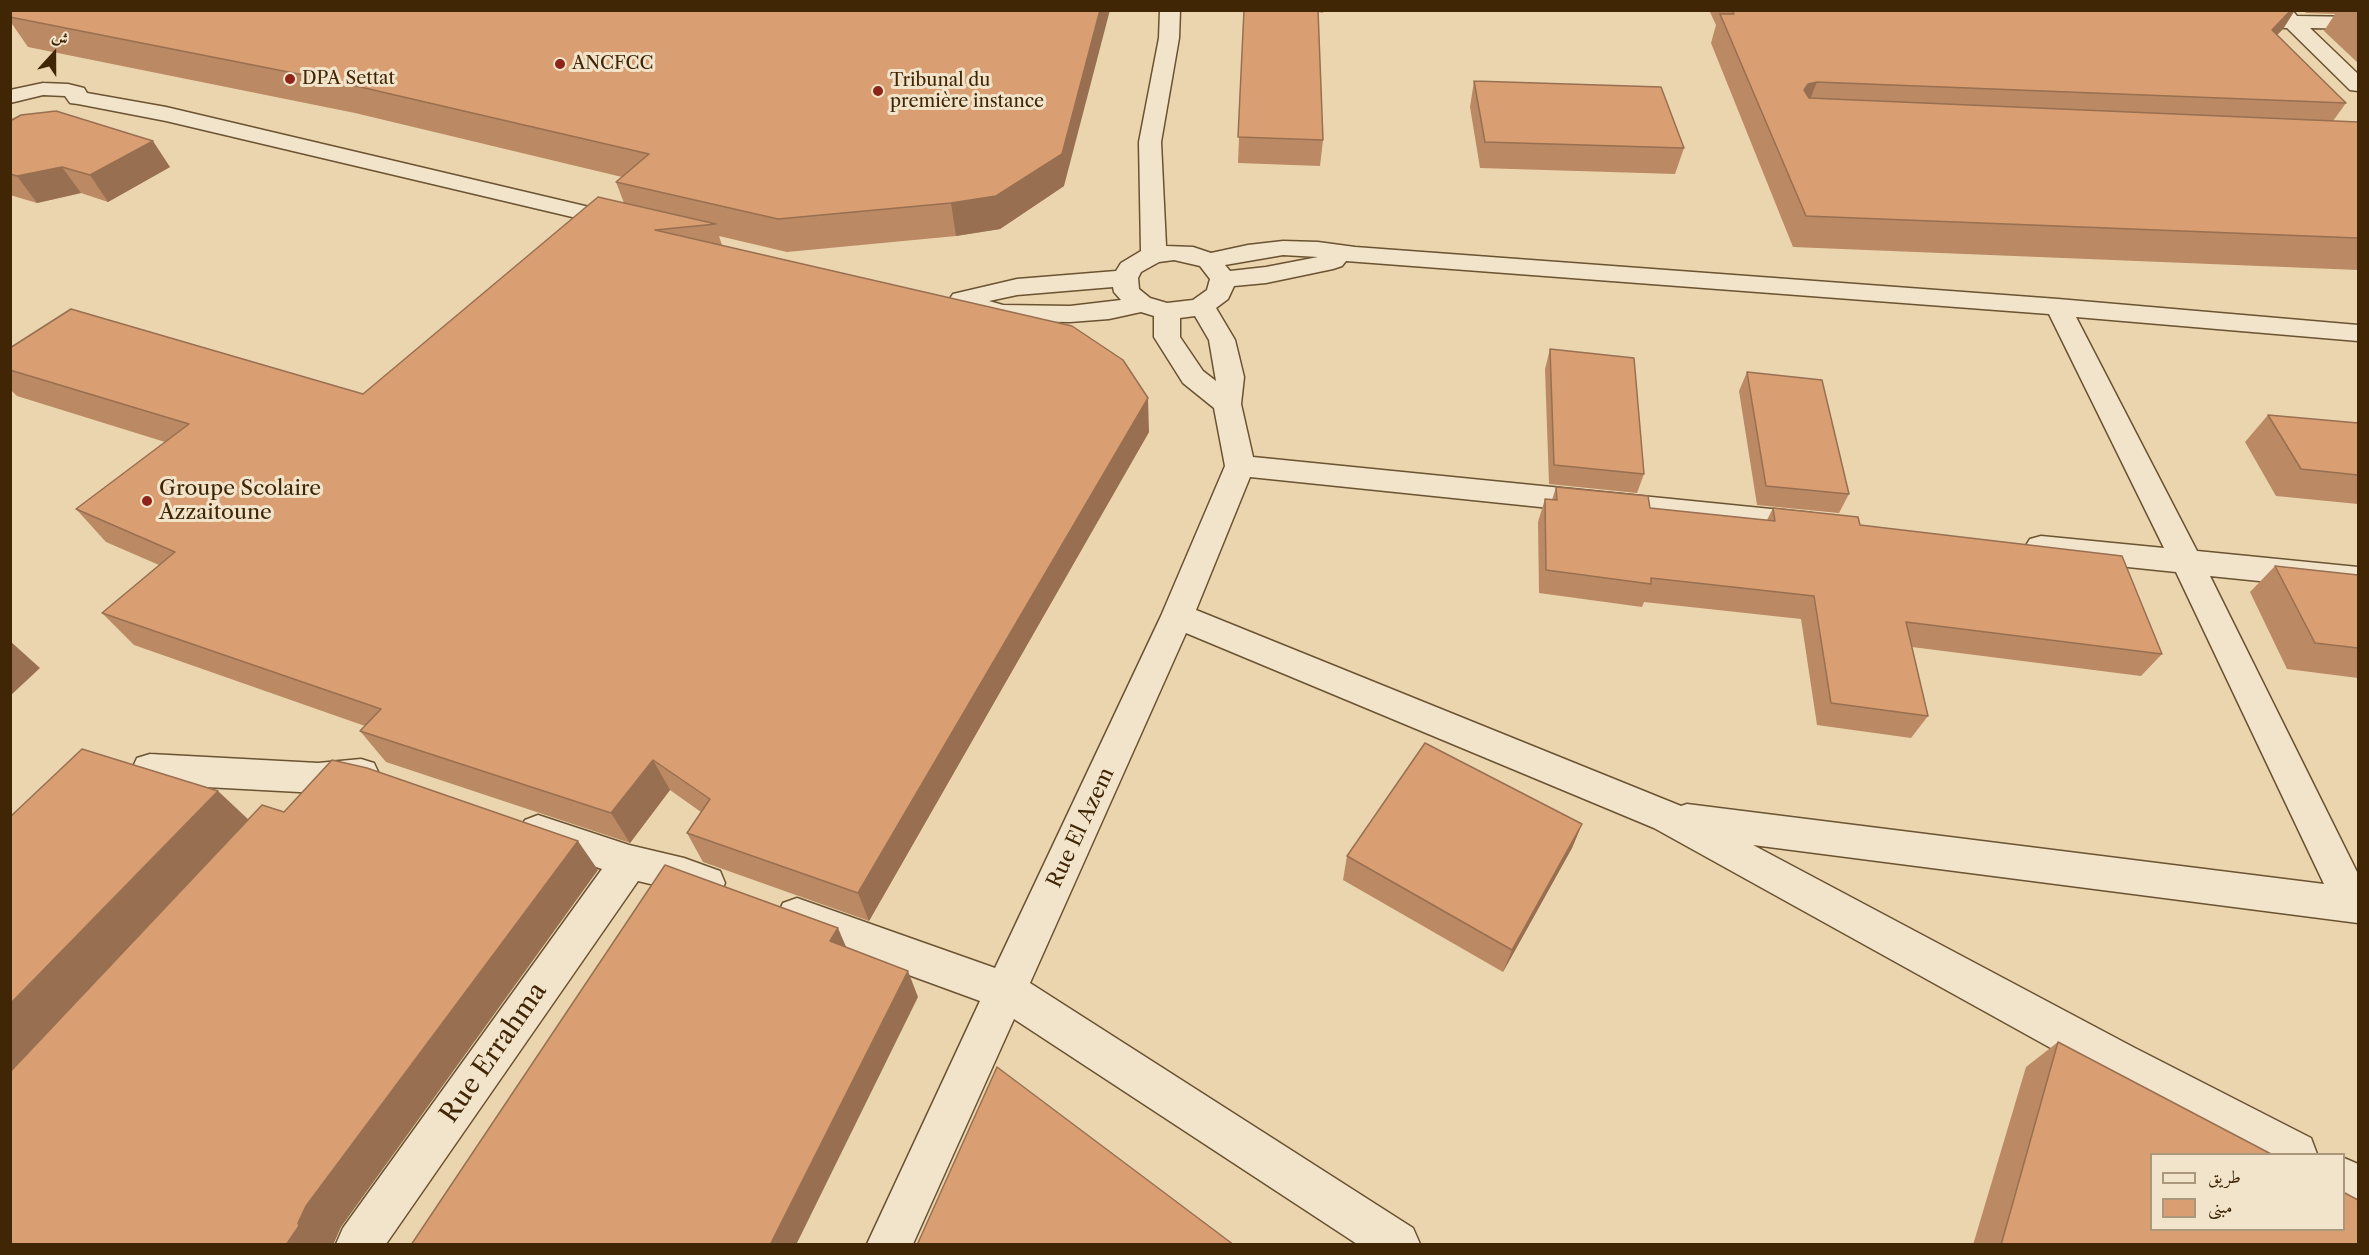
<!DOCTYPE html>
<html>
<head>
<meta charset="utf-8">
<style>
	body { margin:0 }
	#map { position:relative; width:2369px; height:1255px; overflow:hidden; background:#ead5af; font-family:"Libre Caslon Text",Amiri,serif }
	canvas { display:block }
	.frame { position:absolute; inset:0; border:12px solid #412606; pointer-events:none }
	.legend { position:absolute; left:2150px; top:1153px; width:195px; height:78px; box-sizing:border-box; background:#f1e4cb; border:2px solid #ab987c; margin:0; padding:8px 10px; list-style:none; font-size:18px; color:#412606 }
	.legend li { display:flex; align-items:center; gap:12px; height:30px }
	.legend b { width:30px; border:2px solid #ab987c }
	.north { position:absolute; left:24px; top:24px; width:60px; height:60px; -webkit-text-stroke:4px #f1e4cb; paint-order:stroke; rotate:21deg; font-size:16px; font-weight:700; line-height:24px; text-align:center; color:#412606 }
	.north::after { content:''; display:block; margin:auto; width:21px; height:27px; background:#412606; clip-path:polygon(50% 0,100% 100%,50% 72%,0 100%) }
</style>
</head>
<body>
<div id="map">
<canvas width="2369" height="1255"></canvas>
<div class="frame"></div>
<ul class="legend">
<li><b style="height:8px;background:#f1e4cb"></b>طريق</li>
<li><b style="height:16px;background:#d99f73"></b>مبنى</li>
</ul>
<div class="north">ش</div>
</div>
<script>
const ctx = document.querySelector('canvas').getContext('2d');
ctx.lineJoin = 'round';
const poly = rows => new Path2D(rows.map(r => 'M' + r).join(''));
function trace(path, color, width, dash) { ctx.strokeStyle = color; ctx.lineWidth = width; ctx.lineCap = dash ? 'butt' : 'round'; ctx.setLineDash(dash || []); ctx.stroke(path); }
function fill(path, color) { ctx.fillStyle = color; ctx.fill(path, 'evenodd'); }
function label(font, color, halo, rows, align = 'center') {
  ctx.font = font + ' "Libre Caslon Text",serif'; ctx.lineWidth = 6; ctx.setLineDash([]); ctx.textBaseline = 'middle'; ctx.strokeStyle = halo; ctx.fillStyle = color; for (const [text, x, y, turn = 0] of rows) {
    ctx.save(); ctx.translate(x, y); ctx.rotate((+turn || 0) * Math.PI / 180); ctx.textAlign = isNaN(turn) ? turn : align; if (halo) ctx.strokeText(text, 0, 0); ctx.fillText(text, 0, 0); ctx.restore();
  }
}
const street = poly([
	[1160,10,1180,10,1179,38,1161,142,1166,246,1193,247,1211,253,1248,245,1283,241,1318,242,1355,247,2058,299,2358,325,2358,341,2076,317,2197,551,2358,567,2358,591,2210,576,2358,874,2358,923,1753,845,2133,1047,2311,1138,2317,1154,2251,1154,2103,1077,1654,828,1186,633,1030,983,1413,1228,1420,1244,1357,1244,1014,1019,913,1244,867,1244,980,1001,783,929,777,916,783,903,797,898,995,968,1161,616,1225,466,1214,408,1183,383,1154,337,1154,316,1141,312,1109,319,1070,322,1003,321,962,311,959,307,953,306,949,300,953,294,1017,279,1116,271,1121,263,1141,251,1139,142,1159,38,1160,10],
	[1283,255,1318,257,1266,267,1230,271,1225,265,1283,255],
	[1174,260,1200,266,1210,279,1207,290,1193,300,1167,303,1150,298,1139,289,1138,278,1141,272,1159,262,1174,260],
	[1346,261,2049,314,2164,548,2041,536,2030,539,2025,547,2030,555,2041,558,2176,572,2324,884,1687,804,1681,806,1196,610,1250,477,1811,535,1822,532,1826,524,1822,516,1811,513,1253,457,1241,404,1244,377,1235,340,1216,308,1228,299,1234,286,1266,283,1333,269,1342,266,1346,261],
	[1113,287,1114,292,1121,300,1070,306,1003,305,989,301,1017,295,1113,287],
	[1195,316,1209,340,1216,381,1203,371,1180,337,1180,318,1195,316],
	[2276,10,2292,10,2297,16,2358,17,2358,29,2310,28,2358,74,2358,91,2350,90,2287,28,2244,27,2237,25,2234,21,2237,17,2244,15,2275,16,2276,10],
	[43,83,68,84,84,88,87,93,166,107,623,215,632,217,635,222,632,227,623,229,166,121,78,104,70,103,65,96,43,95,10,103,10,90,43,83],
	[150,754,318,763,361,759,374,763,379,774,374,785,361,789,318,793,150,784,137,780,132,769,137,758,150,754],
	[538,815,629,845,684,858,706,866,720,871,725,883,720,895,706,900,684,892,638,881,386,1244,336,1244,343,1228,602,869,525,842,519,831,525,820,538,815],
	[2344,1158,2358,1164,2358,1209,2344,1203,2344,1158]
]);
const wall = poly([
	[10,10,1064,186,1000,229,956,236,787,252,719,236,722,245,1149,432,869,921,703,862,687,833,701,812,670,790,630,843,386,762,360,731,365,726,134,645,102,613,159,565,106,542,76,509,165,442,17,396,10,389,10,348,363,394,624,203,616,182,622,177,355,113,28,47,10,21],
	[1244,10,1323,10,1323,13,1318,12,1323,140,1320,166,1238,163],
	[1709,10,2295,10,2283,29,2277,35,2346,103,2333,121,2358,122,2358,270,1793,247,1711,43,1716,25],
	[2303,10,2358,10,2358,63,2324,31,2335,14,2306,13],
	[1474,81,1684,148,1675,174,1480,168,1470,107],
	[10,121,170,167,108,202,81,193,37,203,10,195],
	[1550,349,1644,474,1637,493,1549,484,1545,369],
	[1747,372,1849,494,1839,513,1757,505,1739,391],
	[2268,415,2358,423,2358,504,2276,496,2245,442],
	[1556,487,1650,508,1767,520,1773,508,1860,525,2162,654,2141,676,1912,647,1928,716,1911,738,1817,725,1801,619,1644,602,1642,607,1539,593,1538,522,1545,499,1552,500],
	[2275,566,2358,575,2358,678,2287,669,2250,592],
	[1582,824,1572,848,1503,972,1343,880,1347,856],
	[2058,1042,2358,1245,1973,1245,2026,1067]
]);
const shadedWall = poly([
	[1100,10,1110,10,1064,186,1000,229,956,236,951,203],
	[2291,10,2295,10,2283,29,2253,59,2272,30],
	[1817,82,1805,112,1804,90,1808,84],
	[153,141,170,167,108,202,90,175],
	[62,167,81,193,37,203,17,176],
	[1148,398,1149,432,869,921,858,893],
	[10,641,40,668,10,696],
	[653,760,670,790,630,843,611,813],
	[218,791,250,821,10,1075,10,1004],
	[1582,824,1572,848,1503,972,1512,950],
	[578,841,598,870,341,1227,334,1243,335,1245,286,1245,298,1223,306,1206],
	[838,928,850,956,830,941],
	[908,971,918,997,796,1245,770,1245]
]);
const building = poly([
	[10,10,1100,10,1062,154,996,196,951,203,778,219,616,182,649,154,339,82,10,17,10,10],
	[1244,10,1318,10,1323,140,1238,137,1244,10],
	[1732,10,2291,10,2272,30,2346,103,1817,82,1808,84,1804,90,1809,98,2358,122,2358,238,1806,216,1720,14,1734,14,1732,10],
	[1474,81,1661,87,1684,148,1485,142,1474,81],
	[56,111,153,141,90,175,62,167,17,176,10,174,10,121,21,115,56,111],
	[598,197,716,224,655,230,1072,326,1123,360,1148,398,858,893,687,833,710,799,653,760,611,813,360,731,381,709,102,613,175,552,76,509,189,424,10,370,10,348,71,309,363,394,598,197],
	[1550,349,1634,358,1644,474,1554,465,1550,349],
	[1747,372,1822,380,1849,494,1766,486,1747,372],
	[2268,415,2358,423,2358,475,2301,469,2268,415],
	[1556,487,1648,496,1650,508,1775,521,1773,508,1858,517,1860,525,2122,556,2162,654,1906,622,1928,716,1831,703,1814,596,1651,578,1651,584,1546,570,1545,499,1557,500,1556,487],
	[2275,566,2358,575,2358,648,2315,643,2275,566],
	[1425,743,1582,824,1512,950,1347,856,1425,743],
	[82,749,218,791,10,1004,10,817,82,749],
	[332,760,367,768,578,841,306,1206,298,1223,299,1226,286,1245,10,1245,10,1072,262,805,284,812,332,760],
	[665,865,838,928,830,941,908,971,770,1245,411,1245,665,865],
	[2058,1042,2273,1155,2151,1155,2151,1230,2343,1230,2343,1192,2358,1200,2358,1245,2001,1245,2058,1042],
	[997,1067,1234,1245,917,1245,997,1067]
]);
const markers = [
	[560,64,6,"#8f2418"],
	[290,79,6,"#8f2418"],
	[878,91,6,"#8f2418"],
	[147,501,6,"#8f2418"]
];
const farPoinames = [
	["ANCFCC",572,64],
	["DPA Settat",302,79],
	["Tribunal du",890,81],
	["première instance",890,102]
];
const poiNames = [
	["Groupe Scolaire",159,489],
	["Azzaitoune",159,513]
];
const streetNames = [
	["Rue El Azem",1081,828,-65]
];
const nearStreetnames = [
	["Rue Errahma",494,1053,-55]
];
trace(street, '#6b5230', 3);
fill(street, '#f1e4cb');
fill(wall, '#bb8963');
fill(shadedWall, '#986f50');
fill(building, '#d99f73');
trace(building, '#986f50', 1.5);
for (const [x, y, r, color] of markers) { const dot = new Path2D(); dot.arc(x, y, r, 0, 2 * Math.PI); ctx.fillStyle = color; ctx.fill(dot); trace(dot, '#f1e4cb', 2); }
label('18px', '#412606', '#f1e4cb', farPoinames, 'left');
label('21px', '#412606', '#f1e4cb', poiNames, 'left');
label('21px', '#412606', '#f1e4cb', streetNames);
label('26px', '#412606', '#f1e4cb', nearStreetnames);
</script>
</body>
</html>
